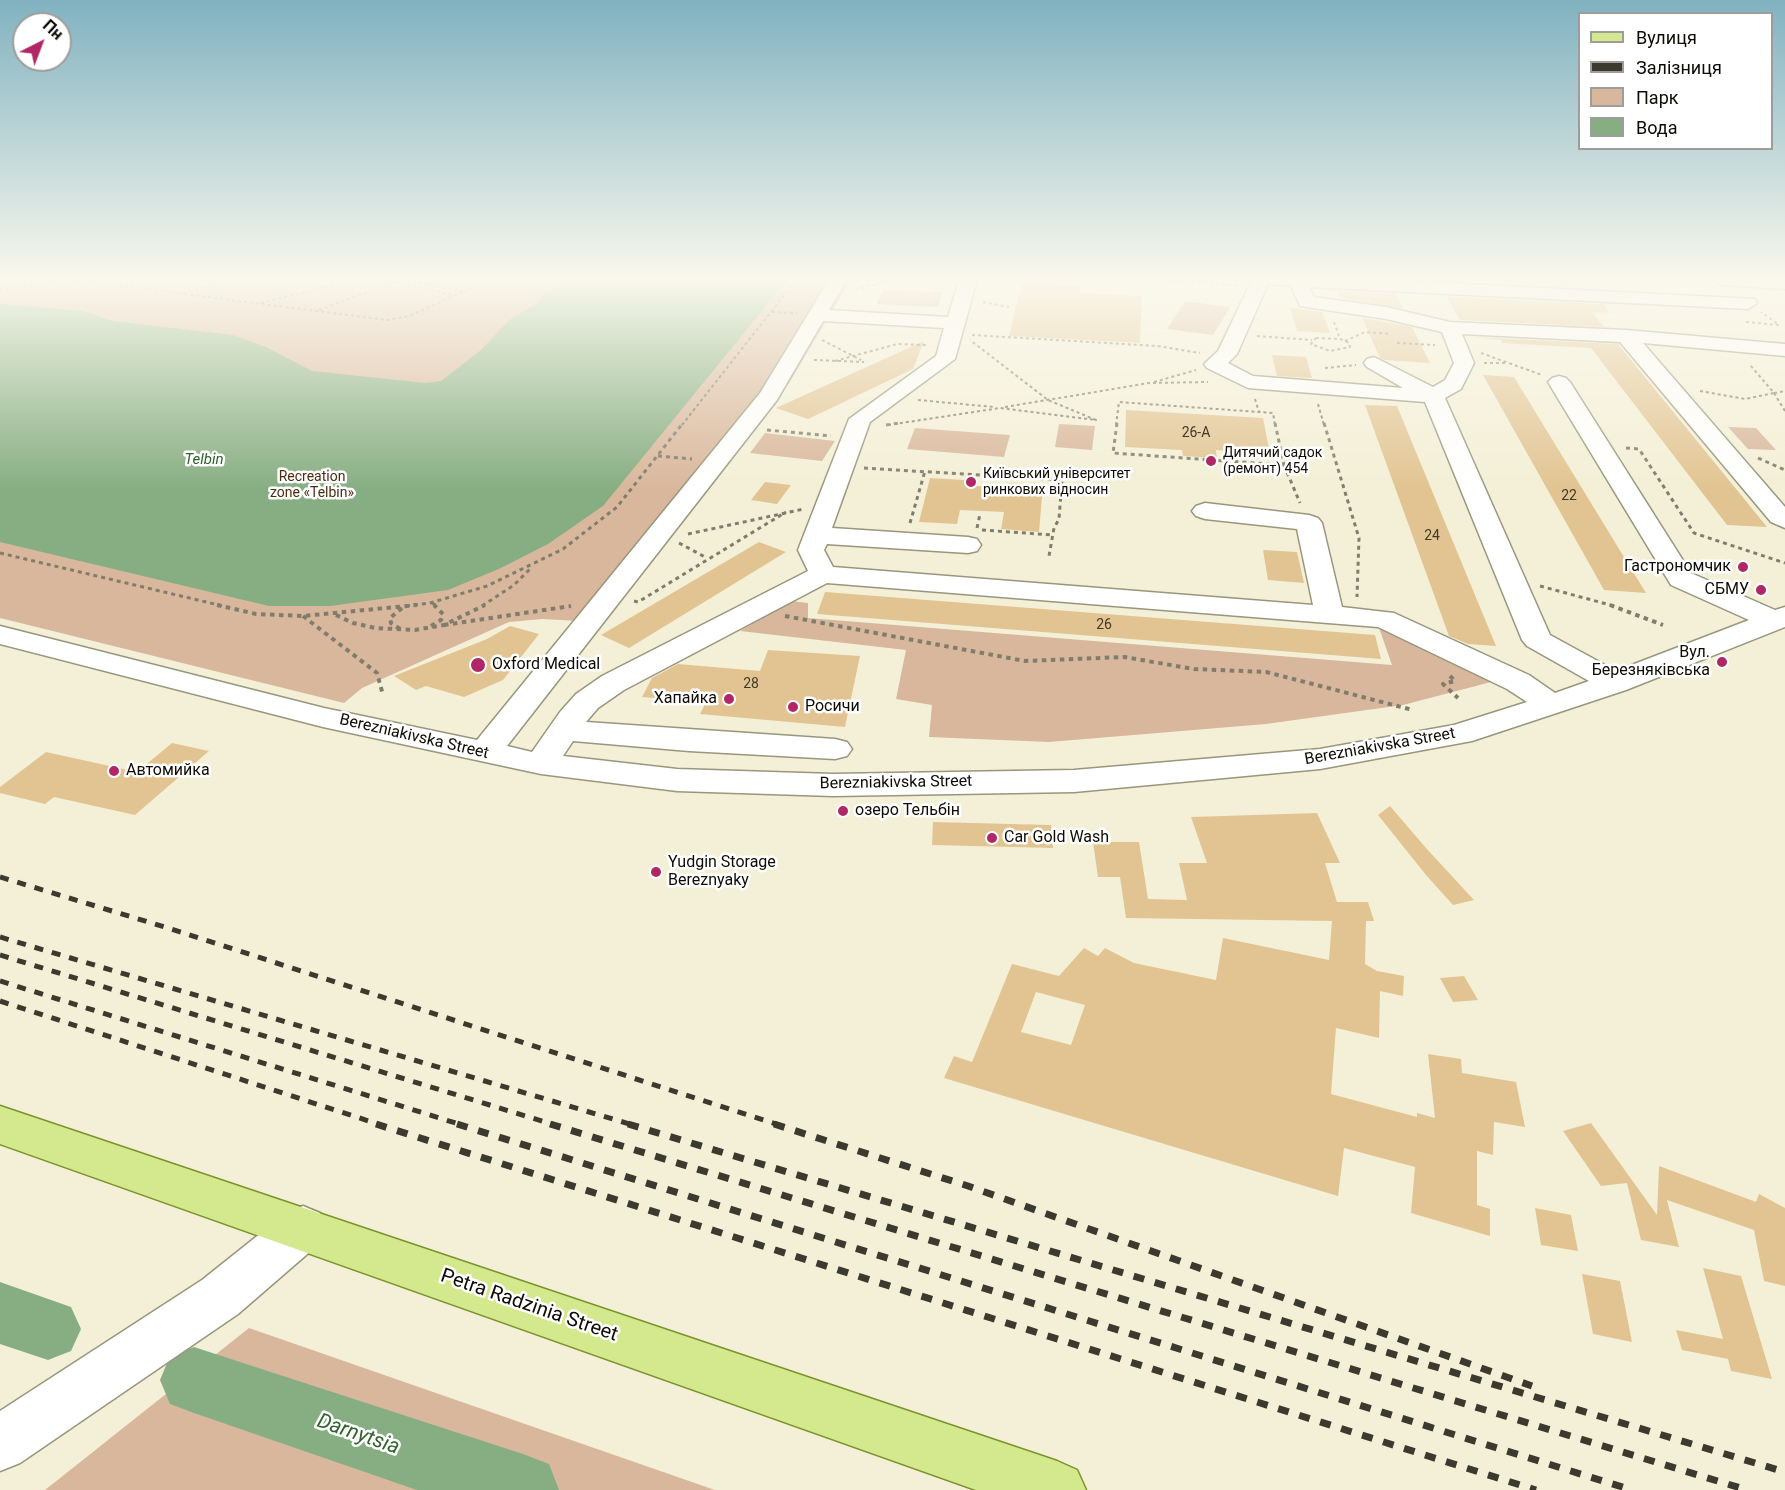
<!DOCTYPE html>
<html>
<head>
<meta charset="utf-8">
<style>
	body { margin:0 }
	#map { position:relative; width:1785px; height:1490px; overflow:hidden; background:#f4f0d7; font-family:Roboto,sans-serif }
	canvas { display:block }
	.legend { position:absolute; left:1578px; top:12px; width:195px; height:138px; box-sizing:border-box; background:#fff; border:2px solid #9e9d9b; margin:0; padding:8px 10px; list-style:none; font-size:18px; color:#0d0b04 }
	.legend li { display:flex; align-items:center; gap:12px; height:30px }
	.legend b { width:30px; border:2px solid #9e9d9b }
	.north { position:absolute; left:12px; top:12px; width:60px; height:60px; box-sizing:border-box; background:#fff; border:2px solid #9e9d9b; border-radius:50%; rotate:42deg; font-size:16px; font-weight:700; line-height:24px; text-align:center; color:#0d0b04 }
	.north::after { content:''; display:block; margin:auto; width:21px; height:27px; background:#b12766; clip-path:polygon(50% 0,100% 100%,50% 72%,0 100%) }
</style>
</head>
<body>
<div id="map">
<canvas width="1785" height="1490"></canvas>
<ul class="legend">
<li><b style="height:8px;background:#d4e98e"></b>Вулиця</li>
<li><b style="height:8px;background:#3c3a2f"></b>Залізниця</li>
<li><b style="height:16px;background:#d9b79c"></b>Парк</li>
<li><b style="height:16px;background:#87ae83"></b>Вода</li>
</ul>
<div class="north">Пн</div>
</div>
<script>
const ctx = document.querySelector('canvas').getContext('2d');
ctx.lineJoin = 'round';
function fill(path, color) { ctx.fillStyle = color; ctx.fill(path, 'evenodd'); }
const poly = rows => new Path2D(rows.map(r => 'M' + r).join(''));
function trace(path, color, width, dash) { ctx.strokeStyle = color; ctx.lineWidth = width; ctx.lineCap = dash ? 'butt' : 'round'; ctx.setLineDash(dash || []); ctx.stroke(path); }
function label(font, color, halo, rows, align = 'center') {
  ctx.font = font + ' Roboto,sans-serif'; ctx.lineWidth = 5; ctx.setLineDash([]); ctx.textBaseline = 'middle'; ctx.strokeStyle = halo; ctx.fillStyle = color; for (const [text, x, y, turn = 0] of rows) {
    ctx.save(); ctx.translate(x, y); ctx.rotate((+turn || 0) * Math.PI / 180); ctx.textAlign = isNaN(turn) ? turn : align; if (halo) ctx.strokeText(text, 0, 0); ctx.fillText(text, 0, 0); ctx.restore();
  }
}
const green = poly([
	[0,280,851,280,789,383,629,591,599,622,542,619,509,622,362,688,344,703,0,618],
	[883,290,943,292,938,307,877,304],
	[1185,301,1230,307,1213,335,1167,329],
	[1059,424,1095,426,1092,450,1055,447],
	[1728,427,1756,428,1776,450,1748,449],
	[915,428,1010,435,1004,457,907,449],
	[765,433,835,441,822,461,750,453],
	[791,601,808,603,808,618,1392,665,1378,625,1495,681,1403,705,1266,724,1049,742,929,737,932,705,896,699,906,650,740,631],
	[249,1328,715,1490,45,1490]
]);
const water = poly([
	[571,280,787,280,603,506,548,544,501,568,448,590,330,606,269,606,0,542,0,304,83,311,113,321,233,335,266,347,312,371,426,383,441,381,481,350,509,320,536,304,545,293,560,288]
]);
const river = poly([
	[0,1282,71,1307,81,1329,71,1351,48,1360,0,1344,0,1282],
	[194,1347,523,1454,549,1464,559,1490,417,1490,194,1413,170,1404,160,1380,170,1356,194,1347]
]);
const building = poly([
	[1494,280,1569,280,1575,287,1494,283],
	[1022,282,1081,285,1080,293,1142,296,1140,343,1009,336],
	[1337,291,1396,294,1403,309,1340,298],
	[1446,297,1603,304,1610,313,1592,312,1604,327,1460,320],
	[1290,308,1322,312,1330,333,1297,331],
	[1362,318,1412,327,1430,363,1385,360,1380,358],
	[1470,337,1618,344,1767,527,1727,525,1591,348,1502,343,1501,340],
	[924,341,913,369,808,419,776,408],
	[1272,355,1306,357,1312,378,1277,376],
	[1483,375,1514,377,1646,593,1604,590],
	[1365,405,1397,406,1496,646,1468,644,1449,636],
	[1126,410,1263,418,1270,454,1216,450,1217,458,1183,456,1182,450,1125,447],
	[930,478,965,480,964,485,1006,488,1007,483,1043,485,1039,532,1001,529,1004,512,960,510,957,524,919,522],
	[765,482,791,485,777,504,751,500],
	[759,542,786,552,629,648,601,635],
	[1263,550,1297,552,1304,583,1268,580],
	[825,592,1375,635,1381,659,817,614],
	[510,626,539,634,503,680,464,697,426,686,416,690,394,676,487,639],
	[768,650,860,656,845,727,700,714,706,702,642,697,652,678,678,664,760,671],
	[172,743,209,751,135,815,54,797,45,804,0,793,0,787,46,752,137,772],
	[1390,806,1426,848,1474,900,1453,905,1426,875,1378,815],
	[1317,813,1340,863,1325,863,1337,902,1368,902,1374,921,1366,921,1365,964,1377,971,1404,976,1403,996,1380,991,1379,1038,1336,1028,1331,1094,1417,1117,1417,1113,1435,1118,1428,1054,1461,1059,1462,1073,1516,1082,1525,1127,1494,1122,1493,1155,1477,1151,1477,1205,1490,1209,1490,1236,1411,1213,1415,1167,1344,1148,1338,1196,944,1078,954,1056,972,1062,1012,964,1059,976,1084,948,1098,956,1105,948,1134,963,1216,980,1223,938,1329,960,1332,921,1126,918,1120,877,1098,877,1093,842,1139,842,1148,899,1187,900,1179,863,1207,863,1191,817],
	[1036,992,1085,1005,1071,1045,1021,1032],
	[933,822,1051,825,1053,848,932,845],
	[1464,976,1478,1000,1453,1002,1440,978],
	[1591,1123,1657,1215,1659,1166,1756,1202,1759,1194,1785,1208,1785,1286,1764,1281,1754,1230,1667,1200,1679,1247,1641,1240,1627,1183,1601,1186,1563,1131],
	[1535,1208,1571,1215,1578,1251,1541,1245],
	[1703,1268,1741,1276,1772,1379,1731,1371,1728,1359,1682,1350,1676,1330,1723,1339],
	[1582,1274,1620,1281,1632,1342,1593,1334]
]);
const pathFar2 = poly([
	[384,280,454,295],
	[407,280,462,292],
	[1156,280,1239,285],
	[429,284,439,280],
	[146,289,162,280],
	[855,289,894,280],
	[0,290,48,281,91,282,387,320,409,316,490,280],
	[183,293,237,280],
	[983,302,1009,307],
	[261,303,354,280],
	[319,310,394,282],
	[772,312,797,313],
	[1334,322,1340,339],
	[1746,322,1779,325,1761,312],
	[972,335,1157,346,1200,353],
	[1257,336,1312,340],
	[1316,338,1340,339,1349,343,1350,347,1330,351,1311,344,1316,338],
	[822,340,861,360],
	[1345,341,1365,332,1391,334],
	[1397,343,1435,345],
	[1481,353,1542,375],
	[814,360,864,362],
	[835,361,897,344,928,345],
	[1484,363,1506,363],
	[1325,368,1356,365],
	[1154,382,1196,370],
	[1700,391,1745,399,1774,393,1750,365],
	[1774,393,1785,411],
	[1774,393,1785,391],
	[1255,399,1259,412],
	[918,400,994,407],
	[1318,404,1324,425],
	[1005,407,1149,383,1208,382],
	[682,425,796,280],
	[888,425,1000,408,1096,420,1048,400,970,340],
	[1116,425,1119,402,1273,413,1275,425]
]);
const pathFar1 = poly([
	[1117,423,1113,453,1284,465],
	[1275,423,1284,465],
	[1324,423,1359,538,1357,597],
	[886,425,899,423],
	[767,430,831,436],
	[1626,448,1639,449,1694,533,1785,563],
	[658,456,692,459],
	[1758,458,1785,470],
	[1284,465,1300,503],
	[864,468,1062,480,1059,519,1054,528,1049,556],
	[910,523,925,471],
	[977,528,980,514],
	[982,530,1053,535],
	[688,534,804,509],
	[679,543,707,558],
	[0,553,223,606],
	[1540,586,1614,606],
	[634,601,638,602,786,512],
	[432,603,437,606],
	[406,606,430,603,487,586,563,549,617,507,683,423],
	[482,606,514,585,530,569]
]);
const path = poly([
	[217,605,256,614,303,616,417,605],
	[1610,605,1663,625],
	[336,615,353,623,375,628,415,630,444,625,485,605],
	[303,616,377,673,383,695],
	[785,616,1025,661,1124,657,1194,669,1266,672,1413,710],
	[444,625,571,606],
	[431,626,441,620,443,614,434,605],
	[400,629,391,623,390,618,402,608],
	[1450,676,1455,681,1443,684,1458,698]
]);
const minor = poly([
	[829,280,847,280,829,310,948,317,959,280,977,280,955,359,870,422,832,528,968,537,977,539,981,545,977,551,968,553,827,544,824,550,833,567,1313,605,1297,529,1205,519,1196,516,1192,511,1196,506,1205,503,1309,515,1318,518,1322,523,1342,607,1394,613,1529,675,1555,693,1589,681,1527,646,1522,640,1425,402,1248,388,1207,368,1204,364,1218,351,1252,280,1388,280,1755,299,1757,303,1748,309,1309,287,1314,297,1386,307,1450,322,1626,330,1785,344,1785,356,1643,343,1785,507,1785,528,1771,522,1620,342,1462,334,1474,363,1461,389,1445,398,1550,635,1616,671,1749,620,1671,585,1548,382,1552,378,1559,376,1566,378,1570,382,1691,573,1775,610,1785,607,1785,627,1626,690,1472,741,1320,769,1074,792,833,796,677,791,541,774,323,727,0,644,0,626,324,708,477,740,760,393,829,280],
	[1268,284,1291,286,1300,306,1386,319,1442,332,1454,363,1445,380,1433,387,1374,357,1367,359,1364,363,1367,367,1403,388,1253,376,1228,363,1237,354,1268,284],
	[823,321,944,328,936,356,849,419,798,550,808,571,602,676,576,694,560,712,532,752,507,746,777,400,823,321],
	[827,583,1378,627,1507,689,1527,702,1454,725,1320,749,1074,770,833,774,677,769,563,756,573,741,689,751,835,759,847,756,852,749,847,742,835,739,586,722,598,708,624,690,827,583],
	[1714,280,1785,280,1785,289,1723,285,1714,280],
	[303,1206,320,1213,327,1228,320,1243,238,1314,20,1463,0,1471,0,1411,202,1280,286,1213,303,1206]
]);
const major = poly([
	[0,1106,1057,1461,1077,1470,1086,1490,976,1490,0,1144,0,1106]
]);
const railFar1 = poly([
	[0,877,168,928,779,1125],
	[0,937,633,1125],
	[0,955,555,1125],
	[0,981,462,1125],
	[0,1001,381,1125]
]);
const rail = poly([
	[376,1124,1536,1490],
	[457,1124,1632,1490],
	[550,1124,1747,1490],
	[628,1124,1785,1472],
	[774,1124,968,1186,1532,1386]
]);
const markers = [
	[1211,461,6,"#b12766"],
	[971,482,6,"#b12766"],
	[1743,567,6,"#b12766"],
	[1761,590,6,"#b12766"],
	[1722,662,6,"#b12766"],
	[478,665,8,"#b12766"],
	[729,699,6,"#b12766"],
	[793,707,6,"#b12766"],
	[114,771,6,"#b12766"],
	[843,811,6,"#b12766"],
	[992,838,6,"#b12766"],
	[656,872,6,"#b12766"]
];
const numberNames = [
	["26-А",1196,433],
	["22",1569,496],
	["24",1432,536],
	["26",1104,625],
	["28",751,684]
];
const farPoinames = [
	["Дитячий садок",1223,453],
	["(ремонт) 454",1223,469],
	["Київський університет",983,474],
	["ринкових відносин",983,490]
];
const farParknames = [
	["Recreation",312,477],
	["zone «Telbin»",312,493]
];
const farWaternames = [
	["Telbin",204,460]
];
const poiNames = [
	["Гастрономчик",1731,567,"right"],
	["СБМУ",1749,590,"right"],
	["Вул.",1710,653,"right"],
	["Березняківська",1710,671,"right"],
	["Oxford Medical",492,665],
	["Хапайка",717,699,"right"],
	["Росичи",805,707],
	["Автомийка",126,771],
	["озеро Тельбін",855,811],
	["Car Gold Wash",1004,838],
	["Yudgin Storage",668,863],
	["Bereznyaky",668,881]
];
const streetNames = [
	["Berezniakivska Street",414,737,13],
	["Berezniakivska Street",1380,747,-10],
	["Berezniakivska Street",896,783,-1]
];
const nearStreetnames = [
	["Petra Radzinia Street",529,1306,19]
];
const nearWaternames = [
	["Darnytsia",358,1435,19]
];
fill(green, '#d9b79c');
fill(water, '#87ae83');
fill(river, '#87ae83');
fill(building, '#e2c492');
trace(minor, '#99967e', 3);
trace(major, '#7c922c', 3);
trace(pathFar2, '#807d6d', 2, [3, 3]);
trace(pathFar1, '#807d6d', 3, [4, 4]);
trace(path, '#807d6d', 4, [4.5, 4.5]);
fill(minor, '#fff');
fill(major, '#d4e98e');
trace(railFar1, '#3c3a2f', 5, [9, 9]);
trace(rail, '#3c3a2f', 7, [11, 11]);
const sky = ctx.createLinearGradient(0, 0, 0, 489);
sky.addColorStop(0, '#81b2c0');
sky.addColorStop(0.57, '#faf8ed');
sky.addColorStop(1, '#faf8ed00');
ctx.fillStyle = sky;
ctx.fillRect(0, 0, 1785, 489);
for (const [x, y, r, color] of markers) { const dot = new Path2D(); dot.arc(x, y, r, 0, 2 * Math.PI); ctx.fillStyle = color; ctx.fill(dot); trace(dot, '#fff', 2); }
label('14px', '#423928', null, numberNames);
label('14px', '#0d0b04', '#fff', farPoinames, 'left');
label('14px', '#4d2d11', '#fff', farParknames);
label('italic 15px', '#2f632b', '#fff', farWaternames);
label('16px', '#0d0b04', '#fff', poiNames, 'left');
label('16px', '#0d0b04', '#fff', streetNames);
label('20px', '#0d0b04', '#fff', nearStreetnames);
label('italic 21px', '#2f632b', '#fff', nearWaternames);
</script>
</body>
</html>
